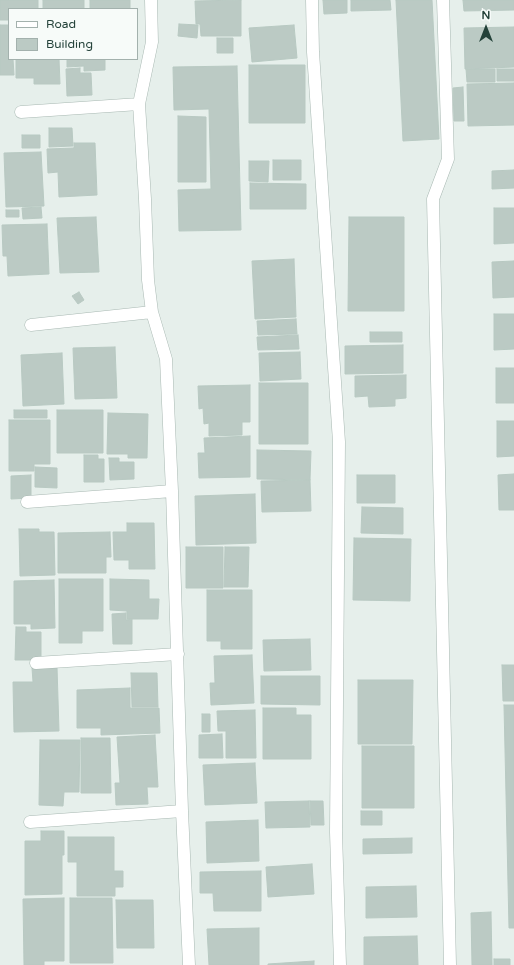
<!DOCTYPE html>
<html>
<head>
<meta charset="utf-8">
<style>
	body { margin:0 }
	#map { position:relative; width:514px; height:965px; overflow:hidden; background:#e6efeb; font-family:"Varela Round",sans-serif }
	canvas { display:block }
	.legend { position:absolute; left:8px; top:8px; width:130px; height:52px; box-sizing:border-box; background:#f7fbf9; border:1px solid #a3b1ad; margin:0; padding:5px 7px; list-style:none; font-size:12px; color:#24423a }
	.legend li { display:flex; align-items:center; gap:8px; height:20px }
	.legend b { width:20px; border:1px solid #a3b1ad }
	.north { position:absolute; left:466px; top:8px; width:40px; height:40px; -webkit-text-stroke:3px #f7fbf9; paint-order:stroke; rotate:0deg; font-size:11px; font-weight:700; line-height:16px; text-align:center; color:#24423a }
	.north::after { content:''; display:block; margin:auto; width:14px; height:18px; background:#24423a; clip-path:polygon(50% 0,100% 100%,50% 72%,0 100%) }
</style>
</head>
<body>
<div id="map">
<canvas width="514" height="965"></canvas>
<ul class="legend">
<li><b style="height:5px;background:#fff"></b>Road</li>
<li><b style="height:11px;background:#bbcac4"></b>Building</li>
</ul>
<div class="north">N</div>
</div>
<script>
const ctx = document.querySelector('canvas').getContext('2d');
ctx.lineJoin = 'round';
function fill(path, color) { ctx.fillStyle = color; ctx.fill(path, 'evenodd'); }
const poly = rows => new Path2D(rows.map(r => 'M' + r).join(''));
function trace(path, color, width, dash) { ctx.strokeStyle = color; ctx.lineWidth = width; ctx.lineCap = dash ? 'butt' : 'round'; ctx.setLineDash(dash || []); ctx.stroke(path); }
const building = poly([
	[0,0,38,0,38,9,9,9,9,20,0,20,0,0],
	[43,0,84,0,84,9,43,9,43,0],
	[90,0,130,0,130,9,90,9,90,0],
	[241,0,241,36,201,36,200,24,196,24,195,1,241,0],
	[323,0,347,0,347,13,324,14,323,0],
	[351,0,390,0,391,10,351,11,351,0],
	[396,0,432,0,439,139,403,141,396,0],
	[463,0,514,0,514,10,464,11,463,0],
	[179,24,198,25,197,38,178,36,179,24],
	[0,25,9,25,9,59,13,59,14,75,0,75,0,25],
	[294,25,297,58,252,62,249,28,294,25],
	[514,27,514,67,465,69,464,28,514,27],
	[217,38,233,38,233,53,217,53,217,38],
	[16,59,59,59,60,84,34,84,34,78,16,78,16,59],
	[67,59,105,59,105,70,84,71,84,66,67,67,67,59],
	[249,65,305,65,305,123,249,123,249,65],
	[237,66,241,230,179,231,178,190,211,189,209,109,174,110,173,67,237,66],
	[80,68,80,73,91,73,92,95,67,96,66,69,80,68],
	[466,69,495,69,495,82,467,82,466,69],
	[497,69,514,69,514,81,497,81,497,69],
	[514,83,514,125,468,126,467,84,514,83],
	[463,87,464,121,454,121,453,88,463,87],
	[178,116,206,117,206,182,178,182,178,116],
	[49,128,72,128,73,146,49,147,49,128],
	[22,135,40,135,40,148,22,148,22,135],
	[74,143,95,143,97,195,59,197,58,172,48,173,47,149,74,148,74,143],
	[41,152,44,206,6,207,4,153,41,152],
	[273,160,301,160,301,180,273,180,273,160],
	[249,161,269,161,268,182,249,181,249,161],
	[514,170,514,188,492,189,492,171,514,170],
	[250,183,306,184,306,209,250,209,250,183],
	[41,207,42,218,23,219,22,208,41,207],
	[494,208,514,208,514,243,494,244,494,208],
	[6,210,19,210,19,217,6,217,6,210],
	[96,217,99,272,60,273,57,218,96,217],
	[349,217,404,217,404,311,348,311,349,217],
	[47,224,49,274,8,276,7,256,3,256,2,225,47,224],
	[294,259,296,317,255,319,252,261,294,259],
	[514,261,514,297,493,298,492,262,514,261],
	[79,292,84,300,78,304,72,296,79,292],
	[494,314,514,314,514,349,494,350,494,314],
	[296,319,297,334,258,335,257,321,296,319],
	[370,332,402,332,402,342,370,342,370,332],
	[298,335,299,349,258,350,257,337,298,335],
	[403,345,403,373,345,374,345,346,403,345],
	[115,347,117,398,75,399,73,348,115,347],
	[300,352,301,379,260,381,259,353,300,352],
	[62,353,64,404,23,406,21,355,62,353],
	[496,368,514,368,514,403,496,403,496,368],
	[406,375,406,398,395,399,395,406,369,407,368,396,355,397,355,376,406,375],
	[259,383,308,383,308,444,259,444,259,383],
	[250,385,250,422,242,422,242,435,209,436,209,423,204,424,203,408,199,409,198,386,250,385],
	[14,410,47,410,47,418,14,418,14,410],
	[57,410,103,410,103,453,57,453,57,410],
	[108,413,148,414,147,458,128,458,128,454,107,454,108,413],
	[9,420,50,420,50,464,34,464,34,471,9,471,9,420],
	[497,421,514,421,514,456,497,457,497,421],
	[250,436,250,477,199,478,198,453,205,453,204,438,250,436],
	[257,450,311,451,310,480,257,479,257,450],
	[84,455,98,455,98,459,104,459,104,482,84,482,84,455],
	[109,458,119,458,119,462,134,462,134,479,110,480,109,458],
	[35,467,57,468,57,488,35,487,35,467],
	[514,474,514,510,499,510,498,475,514,474],
	[31,475,31,498,11,499,11,476,31,475],
	[357,475,395,475,395,503,357,503,357,475],
	[310,480,311,511,262,512,261,481,310,480],
	[255,494,256,543,196,545,195,496,255,494],
	[362,507,403,508,403,534,361,533,362,507],
	[127,523,154,523,155,569,129,569,129,560,114,560,113,532,127,532,127,523],
	[19,529,39,529,39,532,54,532,55,575,20,576,19,529],
	[110,532,111,557,106,557,106,573,58,573,58,533,110,532],
	[354,538,411,539,410,601,353,600,354,538],
	[186,547,223,547,223,588,186,588,186,547],
	[225,547,249,547,248,587,224,587,225,547],
	[59,579,103,579,103,631,82,631,82,643,59,643,59,579],
	[110,579,149,580,149,599,159,599,158,619,127,619,127,611,110,610,110,579],
	[54,580,55,628,31,629,31,624,14,624,14,581,54,580],
	[207,590,252,590,252,649,221,649,221,641,207,641,207,590],
	[126,613,126,620,132,619,132,644,113,644,112,614,126,613],
	[16,627,26,627,26,632,41,632,41,660,15,660,16,627],
	[310,639,311,670,264,671,263,640,310,639],
	[252,655,254,703,211,705,210,683,215,683,214,656,252,655],
	[502,665,514,665,514,701,503,701,502,665],
	[57,667,59,731,14,732,13,682,33,682,32,668,57,667],
	[131,673,157,673,158,707,132,707,131,673],
	[261,676,320,676,320,705,261,704,261,676],
	[358,680,413,680,412,744,358,744,358,680],
	[130,688,130,708,159,708,160,733,101,735,101,728,77,728,77,690,130,688],
	[504,705,514,705,514,928,509,928,504,705],
	[263,708,296,708,296,715,311,715,311,759,263,759,263,708],
	[255,710,256,758,226,758,226,731,218,731,217,711,255,710],
	[202,714,210,714,210,732,202,732,202,714],
	[222,734,223,758,199,758,199,735,222,734],
	[155,735,158,787,147,787,148,804,116,805,115,783,120,783,117,737,155,735],
	[81,738,110,738,111,793,81,793,81,738],
	[40,740,80,740,79,792,64,792,63,806,39,805,40,740],
	[362,746,414,746,414,808,362,808,362,746],
	[255,763,257,803,205,805,203,765,255,763],
	[309,801,310,827,266,828,265,802,309,801],
	[310,801,323,801,324,825,311,825,310,801],
	[361,811,382,811,382,825,361,825,361,811],
	[258,820,259,861,207,863,206,822,258,820],
	[41,831,64,831,64,855,62,855,62,894,25,895,25,841,41,841,41,831],
	[68,837,114,837,114,871,123,871,123,887,115,887,115,896,77,896,77,862,68,862,68,837],
	[412,838,412,853,363,854,363,839,412,838],
	[312,864,314,894,268,897,266,867,312,864],
	[261,871,261,911,214,911,213,893,200,893,200,872,261,871],
	[416,886,417,917,366,918,366,887,416,886],
	[64,898,64,961,44,961,44,965,24,965,23,899,64,898],
	[70,898,112,898,113,963,70,963,70,898],
	[116,900,153,900,154,948,117,948,116,900],
	[491,912,492,965,472,965,471,913,491,912],
	[259,928,259,965,209,965,207,929,259,928],
	[417,936,418,965,364,965,364,937,417,936],
	[494,959,510,959,510,965,494,965,494,959],
	[314,961,314,965,268,965,268,964,314,961]
]);
const service = poly([
	[443,0,448,159,433,199,450,965]
]);
const minor = poly([
	[151,0,152,42,139,104,145,199,148,280,152,312,166,359,172,491,182,811,189,965],
	[312,0,313,52,339,442,336,832,340,965],
	[21,112,139,104],
	[31,325,152,312],
	[27,502,172,491],
	[36,663,178,654],
	[30,822,182,811]
]);
fill(building, '#bbcac4');
trace(building, '#b8c9c2', 1);
trace(service, '#a8b8b2', 13);
trace(minor, '#a8b8b2', 13);
trace(service, '#fff', 12);
trace(minor, '#fff', 12);
</script>
</body>
</html>
